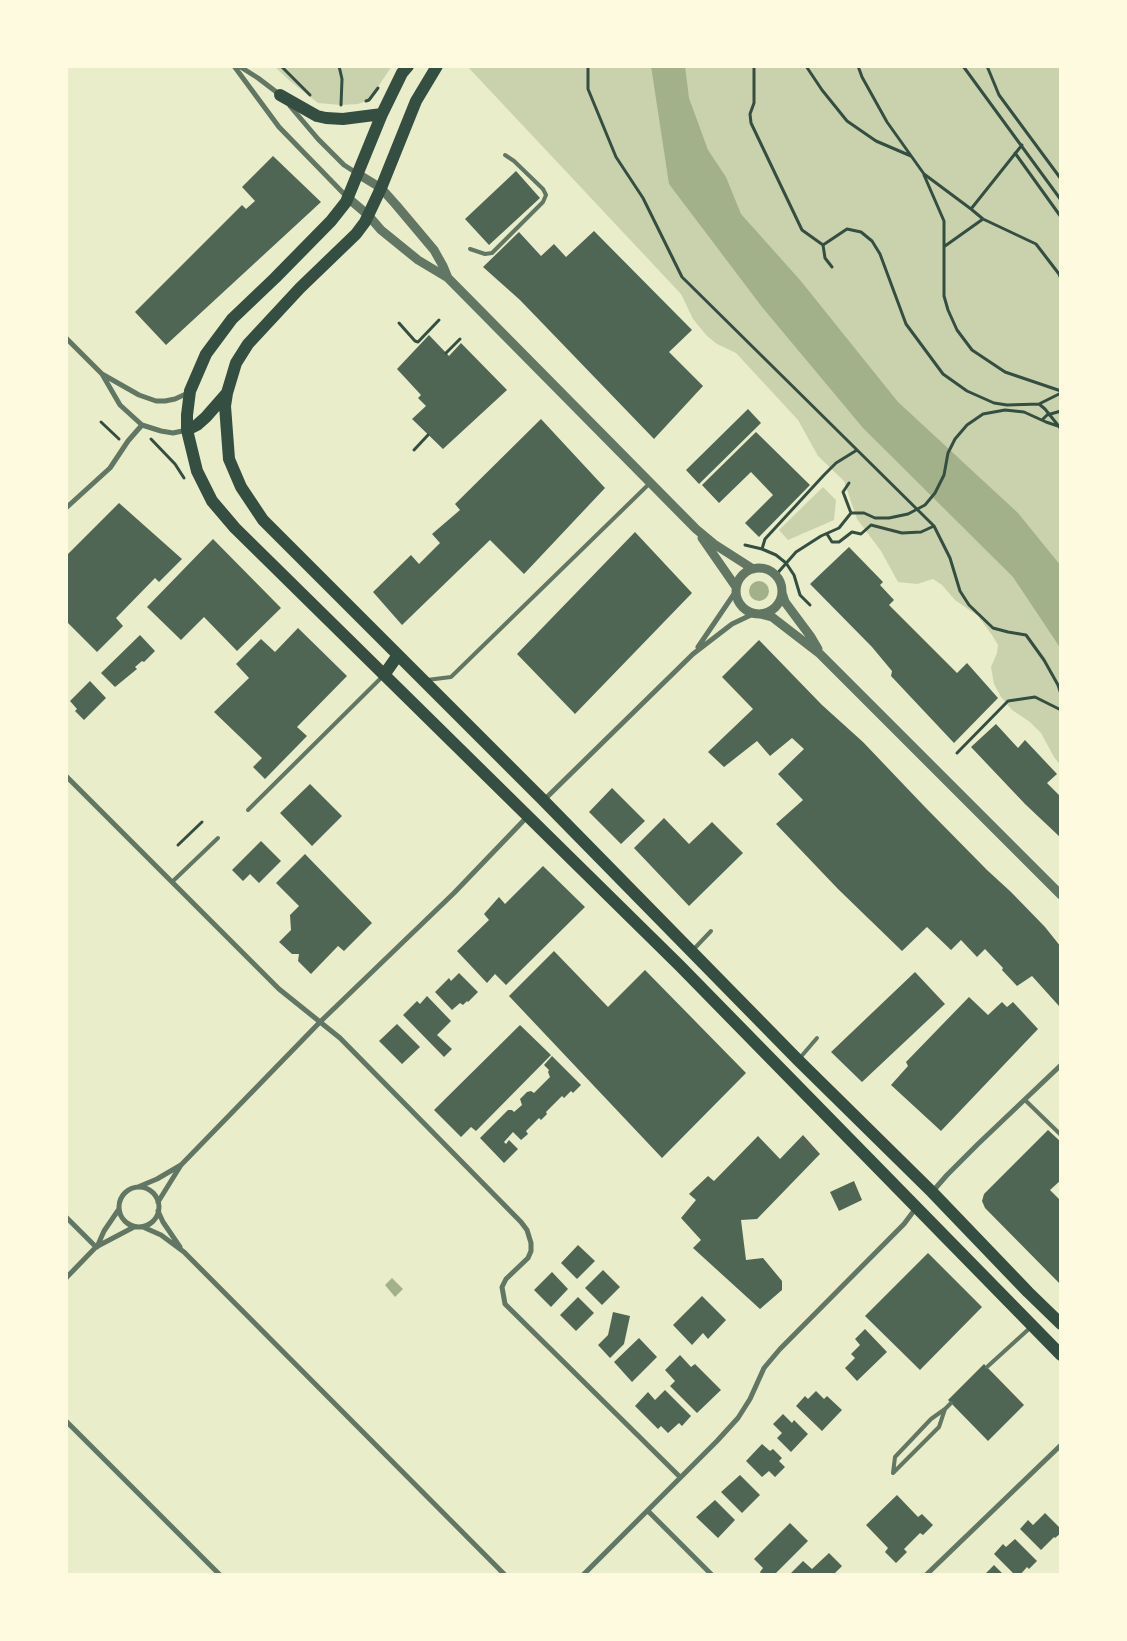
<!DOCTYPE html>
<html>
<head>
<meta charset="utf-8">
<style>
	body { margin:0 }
	#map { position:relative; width:1127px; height:1641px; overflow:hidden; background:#e9edc9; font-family:"Asap Condensed",sans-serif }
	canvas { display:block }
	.frame { position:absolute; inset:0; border:68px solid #fefae0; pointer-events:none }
</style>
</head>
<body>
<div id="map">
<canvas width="1127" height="1641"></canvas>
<div class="frame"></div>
</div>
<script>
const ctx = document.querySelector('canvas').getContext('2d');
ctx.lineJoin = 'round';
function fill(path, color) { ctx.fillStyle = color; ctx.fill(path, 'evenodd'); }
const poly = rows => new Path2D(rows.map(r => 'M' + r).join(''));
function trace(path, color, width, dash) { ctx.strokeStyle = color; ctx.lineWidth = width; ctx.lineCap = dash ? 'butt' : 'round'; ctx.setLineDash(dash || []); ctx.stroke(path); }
const green = poly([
	[274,66,392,66,369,100,358,104,341,105,318,103,290,81],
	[467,66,1061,66,1061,766,1054,757,1041,733,1030,722,1012,710,1001,697,994,684,991,667,997,653,998,645,992,635,978,616,955,600,942,585,933,579,917,584,898,582,881,551,857,519,844,481,818,456,798,420,736,353,717,344,707,336,693,319,681,294],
	[823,487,836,500,834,520,788,540,779,530]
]);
const water = poly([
	[651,66,685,66,689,98,708,150,726,177,741,214,800,280,898,402,1018,513,1061,566,1061,649,1013,577,863,428,762,307,669,184],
	'749 591a10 10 0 1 1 20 0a10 10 0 1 1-20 0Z',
	[392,1278,403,1289,395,1297,385,1285]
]);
const building = poly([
	[273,156,321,202,166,345,135,312,242,205,246,209,255,201,242,187],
	[516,171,540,198,489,245,465,219],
	[594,231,692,330,669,352,703,386,654,439,520,300,483,267,519,232,541,256,554,244,566,257],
	[429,335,449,356,461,343,507,390,443,449,412,419,426,406,418,398,421,395,397,369],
	[748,409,761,423,699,484,686,470],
	[541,419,605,488,524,574,490,540,402,625,373,592,411,555,419,564,440,543,432,534,460,510,455,504],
	[756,432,810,485,759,537,745,523,773,495,751,472,719,503,702,485],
	[119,503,182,559,159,582,155,578,116,618,123,626,97,652,66,621,66,556],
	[635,532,692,593,575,714,517,654],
	[213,539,281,608,237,651,204,617,181,640,147,607],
	[849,547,883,582,880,585,894,600,889,605,957,673,967,663,998,698,954,743,891,676,892,671,872,647,810,584],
	[298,628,347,676,297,727,307,736,265,779,253,767,262,758,214,712,249,678,236,664,261,639,275,652],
	[140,635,155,651,144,662,142,661,135,667,137,669,115,687,101,673],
	[759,640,822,705,863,742,924,806,987,870,1011,892,1045,927,1061,947,1061,1004,1059,1006,1032,976,1017,986,1002,970,1003,968,985,949,977,957,961,940,951,950,927,927,902,951,838,889,776,824,803,800,778,774,804,749,792,738,770,756,757,741,724,767,708,752,753,709,722,677],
	[90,681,106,698,84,720,75,711,77,709,70,701],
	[996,724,1018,748,1025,740,1057,774,1047,783,1061,797,1061,838,1025,804,971,747],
	[310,784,342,816,312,846,280,813],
	[612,788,645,821,621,844,589,812],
	[664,818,689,844,712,822,743,853,689,906,634,848],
	[261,841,281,861,259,883,250,874,243,881,232,870],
	[305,854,372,923,344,951,338,946,311,974,298,961,299,954,292,954,279,942,291,930,290,915,299,906,276,883],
	[543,866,585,907,506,985,495,974,487,983,457,951,489,920,484,914,499,897,505,904],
	[554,951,608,1007,645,970,746,1073,662,1158,509,996],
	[915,972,945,1004,862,1082,831,1052],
	[459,973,478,992,468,1002,467,1001,463,1005,460,1003,452,1010,435,992,449,978,451,981],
	[427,996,451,1021,437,1035,452,1049,444,1057,403,1015,417,1001,420,1004],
	[969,997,988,1015,1002,1002,1007,1007,1013,1002,1038,1029,941,1131,891,1085,908,1066,906,1062],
	[397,1024,420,1047,402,1064,379,1041],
	[520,1025,551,1055,476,1131,471,1127,461,1137,434,1110],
	[552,1056,581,1085,573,1093,571,1091,564,1098,562,1096,546,1112,547,1114,541,1120,539,1118,526,1131,528,1134,521,1140,513,1132,504,1142,506,1144,509,1140,518,1149,504,1163,480,1138,508,1110,512,1110,514,1112,522,1105,520,1099,527,1092,531,1091,534,1093,550,1077,548,1072,549,1070,544,1065],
	[1048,1130,1061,1142,1061,1180,1050,1190,1061,1201,1061,1285,985,1208,982,1201,984,1194],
	[803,1135,820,1154,757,1219,741,1220,746,1260,763,1258,782,1281,782,1290,760,1309,693,1248,701,1240,681,1218,696,1200,689,1194,708,1176,714,1181,758,1136,780,1159],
	[854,1181,862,1200,839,1211,830,1192],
	[578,1245,595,1261,577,1279,561,1263],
	[928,1253,982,1307,920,1370,865,1316],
	[603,1270,620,1287,602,1305,585,1288],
	[552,1272,568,1289,551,1307,534,1290],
	[702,1296,726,1320,708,1339,703,1333,692,1345,673,1325],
	[578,1297,594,1313,576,1331,560,1315],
	[613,1312,630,1316,624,1344,610,1358,598,1345,608,1335],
	[865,1329,887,1352,857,1381,845,1368,855,1358,851,1354,860,1345,855,1339],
	[639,1338,657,1357,632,1382,614,1362],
	[680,1355,691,1367,695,1364,721,1390,697,1413,670,1386,675,1381,665,1370],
	[984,1364,1024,1405,988,1441,948,1400],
	[665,1390,691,1416,682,1426,679,1423,668,1433,661,1426,658,1429,635,1406,648,1392,655,1400],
	[816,1391,824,1399,827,1396,842,1410,822,1431,796,1406,805,1396,808,1399],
	[783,1414,792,1423,794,1420,808,1434,791,1452,777,1438,782,1433,773,1424],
	[762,1444,770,1451,773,1449,782,1458,779,1461,785,1467,775,1477,769,1471,762,1477,746,1461],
	[740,1475,760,1495,742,1513,721,1492],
	[897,1495,918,1517,922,1514,933,1525,923,1535,920,1533,904,1549,907,1552,896,1563,885,1552,888,1548,866,1525],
	[715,1500,735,1520,718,1538,696,1517],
	[1045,1513,1061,1529,1061,1533,1055,1538,1054,1537,1041,1550,1020,1529,1028,1520,1033,1525],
	[790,1523,808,1541,774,1575,762,1575,760,1572,763,1568,754,1559],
	[1015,1539,1037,1561,1029,1569,1027,1567,1020,1575,1015,1575,994,1554,1003,1544,1006,1547],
	[829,1553,842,1566,833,1575,793,1575,791,1573,803,1561,812,1569],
	[994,1565,1004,1575,984,1575]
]);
const path = poly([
	[281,66,310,95],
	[339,66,342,79,341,105],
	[588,66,588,89,616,157,643,198,682,277,934,526,950,558,960,591,969,605,993,628,1008,632,1026,635,1044,660,1058,685,1061,694],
	[754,66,754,103,750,114,751,123,802,230,823,245,847,229,861,232,872,241,880,254,906,324,943,374,967,391,994,403,1007,405,1039,404,1045,409,1061,429],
	[806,66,822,90,847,121,876,141,911,156],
	[858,66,862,77,887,122,924,174,971,209,983,219,1036,244,1059,274,1061,279],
	[963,66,1061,200],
	[987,66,999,95,1061,179],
	[366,101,369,100,378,88],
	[1015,153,1061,217],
	[924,175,944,221,944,296,948,310,957,330,972,350,1005,372,1061,391],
	[971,209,1022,145],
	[823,245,825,258,832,267],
	[945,246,983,219],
	[399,323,415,341,418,342,439,320],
	[446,353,460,339],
	[1039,404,1061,393],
	[1042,420,1047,415,1061,411],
	[101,422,119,439],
	[151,439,175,464,184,478],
	[414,450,428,435],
	[849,483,843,492,851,513],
	[827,534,832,542,839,542,852,532,861,534,871,525,902,533,921,532,934,526],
	[745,545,762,549,776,555,786,563,794,575,800,595,810,605],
	[762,549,765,539,824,475,836,463,857,450],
	[775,576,796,552,821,536,839,528,851,513,864,513,875,518,889,518,908,514,925,505,935,493,944,475,948,453,955,439,967,425,983,414,1005,410,1024,412,1046,422,1058,426],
	[957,753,1008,701,1035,697,1061,710],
	[178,845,202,822]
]);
const service = poly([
	[470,249,485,254,492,253,543,202,546,195,543,189,514,161,505,155],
	[427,680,451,677,649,484],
	[248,810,382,677],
	[172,882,218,838],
	[693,950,711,931],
	[799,1059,817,1038],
	[1025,1100,1061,1135],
	[987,1367,1031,1327],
	[893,1473,939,1427,945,1409,951,1403],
	[893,1473,895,1457,931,1419,945,1409]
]);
const minor = poly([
	[234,66,279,127,347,197],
	[239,66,258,78,279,94],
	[290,106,318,139,344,165,358,174],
	[66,338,102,374,120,405,142,425,161,431,173,433,187,430],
	[102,374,139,395,156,401,165,401,175,399,188,393],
	[66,508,110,468,128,441,142,425],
	[698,647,736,591],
	[66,776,279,989,340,1038,521,1222,527,1230,531,1243,531,1251,528,1258,506,1279,502,1287,505,1304,680,1477],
	[544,800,693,654,732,624,753,614],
	[138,1187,157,1179,181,1165,320,1022,454,893,527,817],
	'119 1207a20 20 0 1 1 40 0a20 20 0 1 1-40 0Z',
	[933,1191,947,1175,978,1144,1061,1065],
	[158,1202,181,1165],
	[158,1211,163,1222,180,1247],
	[66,1217,96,1247],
	[143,1227,161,1235,184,1252,505,1575],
	[97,1247,104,1231,119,1209],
	[66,1278,96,1247,134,1227],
	[66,1421,220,1575],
	[648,1511,712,1575],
	[583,1575,717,1441,738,1418,750,1399,764,1368,780,1349,904,1224,916,1208],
	[926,1575,1061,1445]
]);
const tertiary = poly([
	[358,174,381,188,397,206,434,250,443,266,448,278],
	[348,198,368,215,381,230,418,260,448,278,696,529,714,544,753,569],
	[702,538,736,587],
	'736 591a23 23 0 1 1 46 0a23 23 0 1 1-46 0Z',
	[782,593,785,602,811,637,818,649],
	[760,614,772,617,820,654,1061,895]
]);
const trunk = poly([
	[408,66,402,73,382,114,346,202,331,221,275,278,232,319,206,354,190,391,187,415,187,430,197,471,212,501,235,528,680,966,1061,1355],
	[437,66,416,101,381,188,365,222,356,234,300,288,248,344,236,363,227,393,225,406,229,459,241,487,263,520,543,800,798,1060,932,1192,1028,1292,1061,1324],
	[280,95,317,116,326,118,343,119,382,114],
	[187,430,197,425,206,417,227,393],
	[384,675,398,655]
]);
fill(green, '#cad2ad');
fill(water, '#a3b18a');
fill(building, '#4f6655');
trace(path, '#344e41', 3);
trace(service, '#617663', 4);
trace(minor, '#617663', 5);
trace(tertiary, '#617663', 9);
trace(trunk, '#344e41', 12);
</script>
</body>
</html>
